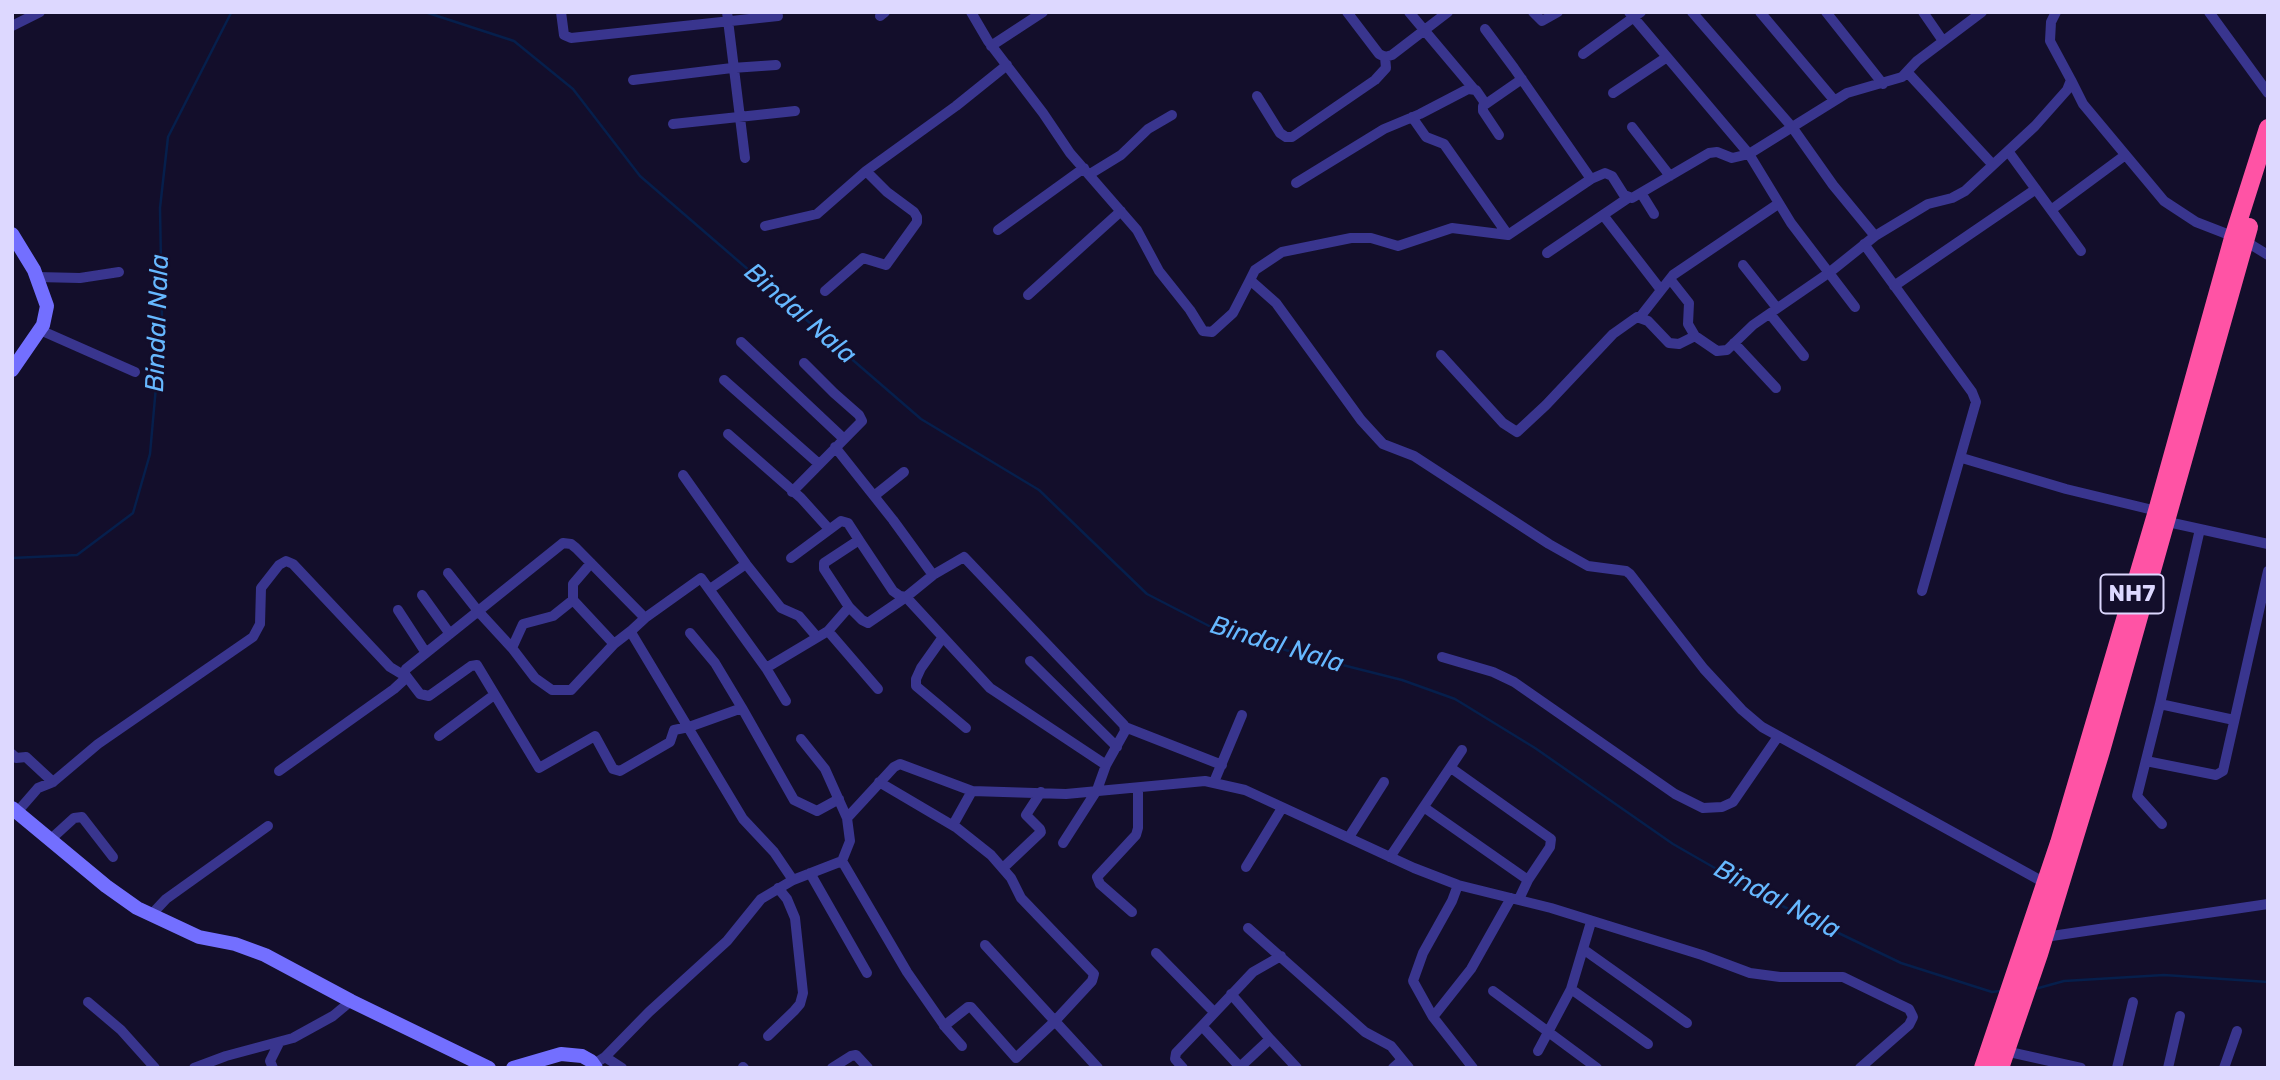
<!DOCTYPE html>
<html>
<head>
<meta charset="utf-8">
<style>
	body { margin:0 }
	#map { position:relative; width:2280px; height:1080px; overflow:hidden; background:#130e2b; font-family:Rubik,sans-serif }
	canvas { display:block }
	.frame { position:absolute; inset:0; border:14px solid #ddd8ff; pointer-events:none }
</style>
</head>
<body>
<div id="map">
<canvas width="2280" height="1080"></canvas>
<div class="frame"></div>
</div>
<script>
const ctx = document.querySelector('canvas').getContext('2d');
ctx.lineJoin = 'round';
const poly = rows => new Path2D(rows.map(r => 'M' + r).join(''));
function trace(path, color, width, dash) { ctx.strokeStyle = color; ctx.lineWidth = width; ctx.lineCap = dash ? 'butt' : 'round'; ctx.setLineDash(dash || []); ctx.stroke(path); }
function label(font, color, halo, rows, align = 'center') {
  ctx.font = font + ' Rubik,sans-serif'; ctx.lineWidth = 5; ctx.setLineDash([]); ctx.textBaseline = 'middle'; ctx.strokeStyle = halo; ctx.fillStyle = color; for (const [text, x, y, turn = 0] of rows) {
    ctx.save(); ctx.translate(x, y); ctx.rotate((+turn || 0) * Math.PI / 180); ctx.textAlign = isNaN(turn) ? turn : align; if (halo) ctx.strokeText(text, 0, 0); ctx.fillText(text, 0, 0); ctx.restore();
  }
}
const stream = poly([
	[425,12,514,41,573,89,640,176,921,419,1039,490,1147,594,1213,628,1299,654,1402,680,1455,699,1535,748,1673,844,1774,902,1901,963,1992,992,2000,991],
	[12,558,77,555,133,513,150,454,162,319,160,208,168,137,231,13,233,12],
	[2035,989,2064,981,2164,975,2268,982]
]);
const street = poly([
	[561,12,564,35,571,38,778,16],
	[727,12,745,158],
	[971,12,988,41,1043,113,1070,153,1137,230,1159,271,1190,310,1203,331,1212,332,1233,313,1250,280],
	[1347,12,1379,54,1385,57,1392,55,1448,12],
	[1409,12,1473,88],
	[1533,12,1542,21,1558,12],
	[1629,12,1749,154,1791,223,1855,307],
	[1692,12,1792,127,1833,185,1875,236],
	[1760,12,1834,100],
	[1826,12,1883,84],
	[1923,12,1943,41],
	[1982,12,1917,61,1902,77,1847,93,1749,154,1732,158,1717,152,1709,153,1632,198,1624,195,1612,176,1605,173,1591,179,1508,235,1452,228,1398,246,1371,238,1351,238,1282,252,1255,270,1250,280,1276,303,1361,420,1383,444,1414,456,1549,544,1588,566,1626,571,1630,574,1704,669,1742,710,1762,727,2045,883],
	[2209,12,2268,93],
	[880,16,885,12],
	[12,26,40,12],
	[1485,29,1514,68,1591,179],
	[991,46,1043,12],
	[1583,54,1641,12],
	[1908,73,1993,165],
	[633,80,732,68,776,65],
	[2071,80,2083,104,2164,201,2196,222,2245,241,2268,255],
	[1613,93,1667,57],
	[1257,96,1280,133,1286,137,1292,137,1375,80,1386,68,1385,57],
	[1412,117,1426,137,1444,144,1508,235],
	[673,124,795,111],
	[1632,127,1670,176],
	[1499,135,1483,111,1483,106,1522,79],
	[2008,151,2081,251],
	[1090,174,1121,155,1148,129,1172,115],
	[1296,183,1384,129,1420,114,1468,89,1476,90,1485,103],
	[1641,193,1654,214],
	[2051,210,2124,156],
	[1603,215,1661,290],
	[765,226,817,214,866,171,956,106,1007,65],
	[998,230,1084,168],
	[1864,244,1972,392,1976,402,1922,591],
	[1547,253,1628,198],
	[1743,265,1777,308],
	[37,277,80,278,119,272],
	[1670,279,1689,303,1688,324,1695,336],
	[1894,286,2036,189],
	[825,291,863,258,886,265,917,222,917,217,914,212,887,192,866,171],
	[1028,295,1121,211],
	[1770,314,1804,356],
	[1640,317,1673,275,1778,204],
	[40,330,135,372],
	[741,342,844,439],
	[1734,343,1776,388],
	[1441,355,1503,423,1517,432,1546,405,1613,334,1637,317,1648,321,1669,343,1679,344,1695,336,1717,351,1727,350,1753,325,1830,272,1875,236,1928,204,1952,198,1965,191,2035,126,2067,90,2071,80,2050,41,2051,22,2056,12],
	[724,380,819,464],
	[728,434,801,498,829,529],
	[835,447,893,520,933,575],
	[1962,458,2066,489,2157,511],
	[683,475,746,564,781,608,799,616,817,637],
	[792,492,862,421,859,415,834,393,804,363],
	[874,496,904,472],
	[2168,522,2268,544],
	[2200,529,2160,704,2234,720],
	[791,558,841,521,848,523,859,540],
	[591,563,573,584,573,600,614,644],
	[448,573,478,611,512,648],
	[710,589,746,564],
	[422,595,450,634],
	[573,600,553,616,523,624,512,648,535,678,552,690,571,690,614,644,632,630],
	[849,607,862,620,868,623,906,597,933,575,964,557,1124,725,1125,731,1106,765,1097,790,1063,843],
	[398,610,426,653],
	[645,618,576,548,571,544,563,543,406,669,404,673,420,694,429,696,471,666,477,665,539,768,595,736,613,769,620,771,670,742,674,730,689,727,742,708,794,800,817,811,839,799],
	[828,631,878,689],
	[690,633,715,663,742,708],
	[943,637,921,668,916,679,916,686,966,728],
	[1442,657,1493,672,1514,682,1675,794,1703,808,1722,807,1733,802,1777,738],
	[1030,661,1117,747],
	[766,668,828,631,849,607,824,569,824,563,859,540,893,591,900,596,906,597,990,688,1106,765],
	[786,701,766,668,701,578,645,618,632,630,632,634,743,819,774,852,793,880],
	[2160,704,2137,796,2162,824],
	[1125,727,1222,765],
	[439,736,494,695],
	[801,739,825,769,847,818,894,767,900,764,972,791,1066,794,1205,781,1245,790,1414,868,1458,885,1551,908,1702,955,1750,973,1780,977,1843,977,1909,1009,1913,1017,1909,1025,1860,1068],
	[12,754,16,758,26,757,53,782],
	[2146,761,2216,775,2223,771,2268,571],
	[1451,768,1551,839,1550,847,1528,880,1519,899],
	[279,771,394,689,406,678],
	[879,782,957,828,991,855,1011,878,1021,898,1094,974,1092,981,1054,1022,1016,1058,971,1007,968,1007,944,1026],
	[1214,782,1242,715],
	[1425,808,1528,880],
	[18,811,38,788,53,782,98,744,253,637,260,624,261,588,279,565,286,561,293,564,390,667,405,676],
	[953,825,972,791],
	[1349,837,1384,782],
	[51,839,74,818,82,817,113,857],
	[1390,857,1462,750],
	[842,861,907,972,946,1028,962,1046],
	[1246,867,1282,808],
	[1003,868,1041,832,1040,829,1026,815,1041,792],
	[810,873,867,973],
	[1458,885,1452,901,1423,953,1413,981,1433,1017,1473,1068],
	[1132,912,1100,884,1097,877,1136,835,1138,828,1138,789],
	[151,915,166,899,268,826],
	[1248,928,1365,1032,1391,1046,1409,1068],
	[2045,937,2268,904],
	[985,945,1098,1068],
	[1583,949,1687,1023],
	[1156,953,1214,1012],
	[1281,956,1253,972,1202,1026,1240,1067,1270,1039,1297,1068],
	[1571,989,1648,1044],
	[1493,991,1597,1068],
	[1231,994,1270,1039],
	[88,1002,121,1030,155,1068],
	[1433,1017,1471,969,1511,898],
	[768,1036,794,1011,800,1004,803,993,795,918,787,899,778,888],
	[1538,1051,1571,989,1591,922],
	[2005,1051,2081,1068],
	[605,1057,622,1068],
	[594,1064,605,1057,649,1012,727,941,761,899,793,880,842,861,850,841,847,818],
	[743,1067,744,1068],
	[194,1068,226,1056,293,1038,333,1016,351,1001],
	[273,1068,270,1061,279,1043],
	[832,1068,851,1056,856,1055,868,1068],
	[1183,1068,1175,1059,1176,1053,1202,1026],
	[1393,1068,1402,1060],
	[2117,1068,2133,1002],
	[2168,1068,2180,1016],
	[2224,1068,2237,1031]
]);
const secondary = poly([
	[12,234,34,270,47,306,43,325,12,370],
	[12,808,106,886,137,908,199,937,235,944,265,955,351,1001,489,1068],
	[513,1068,561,1054,582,1056,591,1061,596,1068]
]);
const highway = poly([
	[1983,1068,2059,843,2157,511,2233,238,2268,128],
	[2000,1068,2039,954,2101,751,2249,227]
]);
const shields = [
	[2132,594,63]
];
const shieldNames = [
	["NH7",2132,594]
];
const waterNames = [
	["Bindal Nala",800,314,41],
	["Bindal Nala",158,323,-88],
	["Bindal Nala",1277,645,17],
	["Bindal Nala",1777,900,28]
];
trace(stream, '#061f4c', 2.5);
trace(street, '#39358e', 10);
trace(secondary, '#736fff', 14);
trace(highway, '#ff53a5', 18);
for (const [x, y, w] of shields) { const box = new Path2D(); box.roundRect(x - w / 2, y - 19.5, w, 39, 5); ctx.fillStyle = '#130e2b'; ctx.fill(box); trace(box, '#ddd8ff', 2); }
label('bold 23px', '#ddd8ff', null, shieldNames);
label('italic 26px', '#66b8ff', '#130e2b', waterNames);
</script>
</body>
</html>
